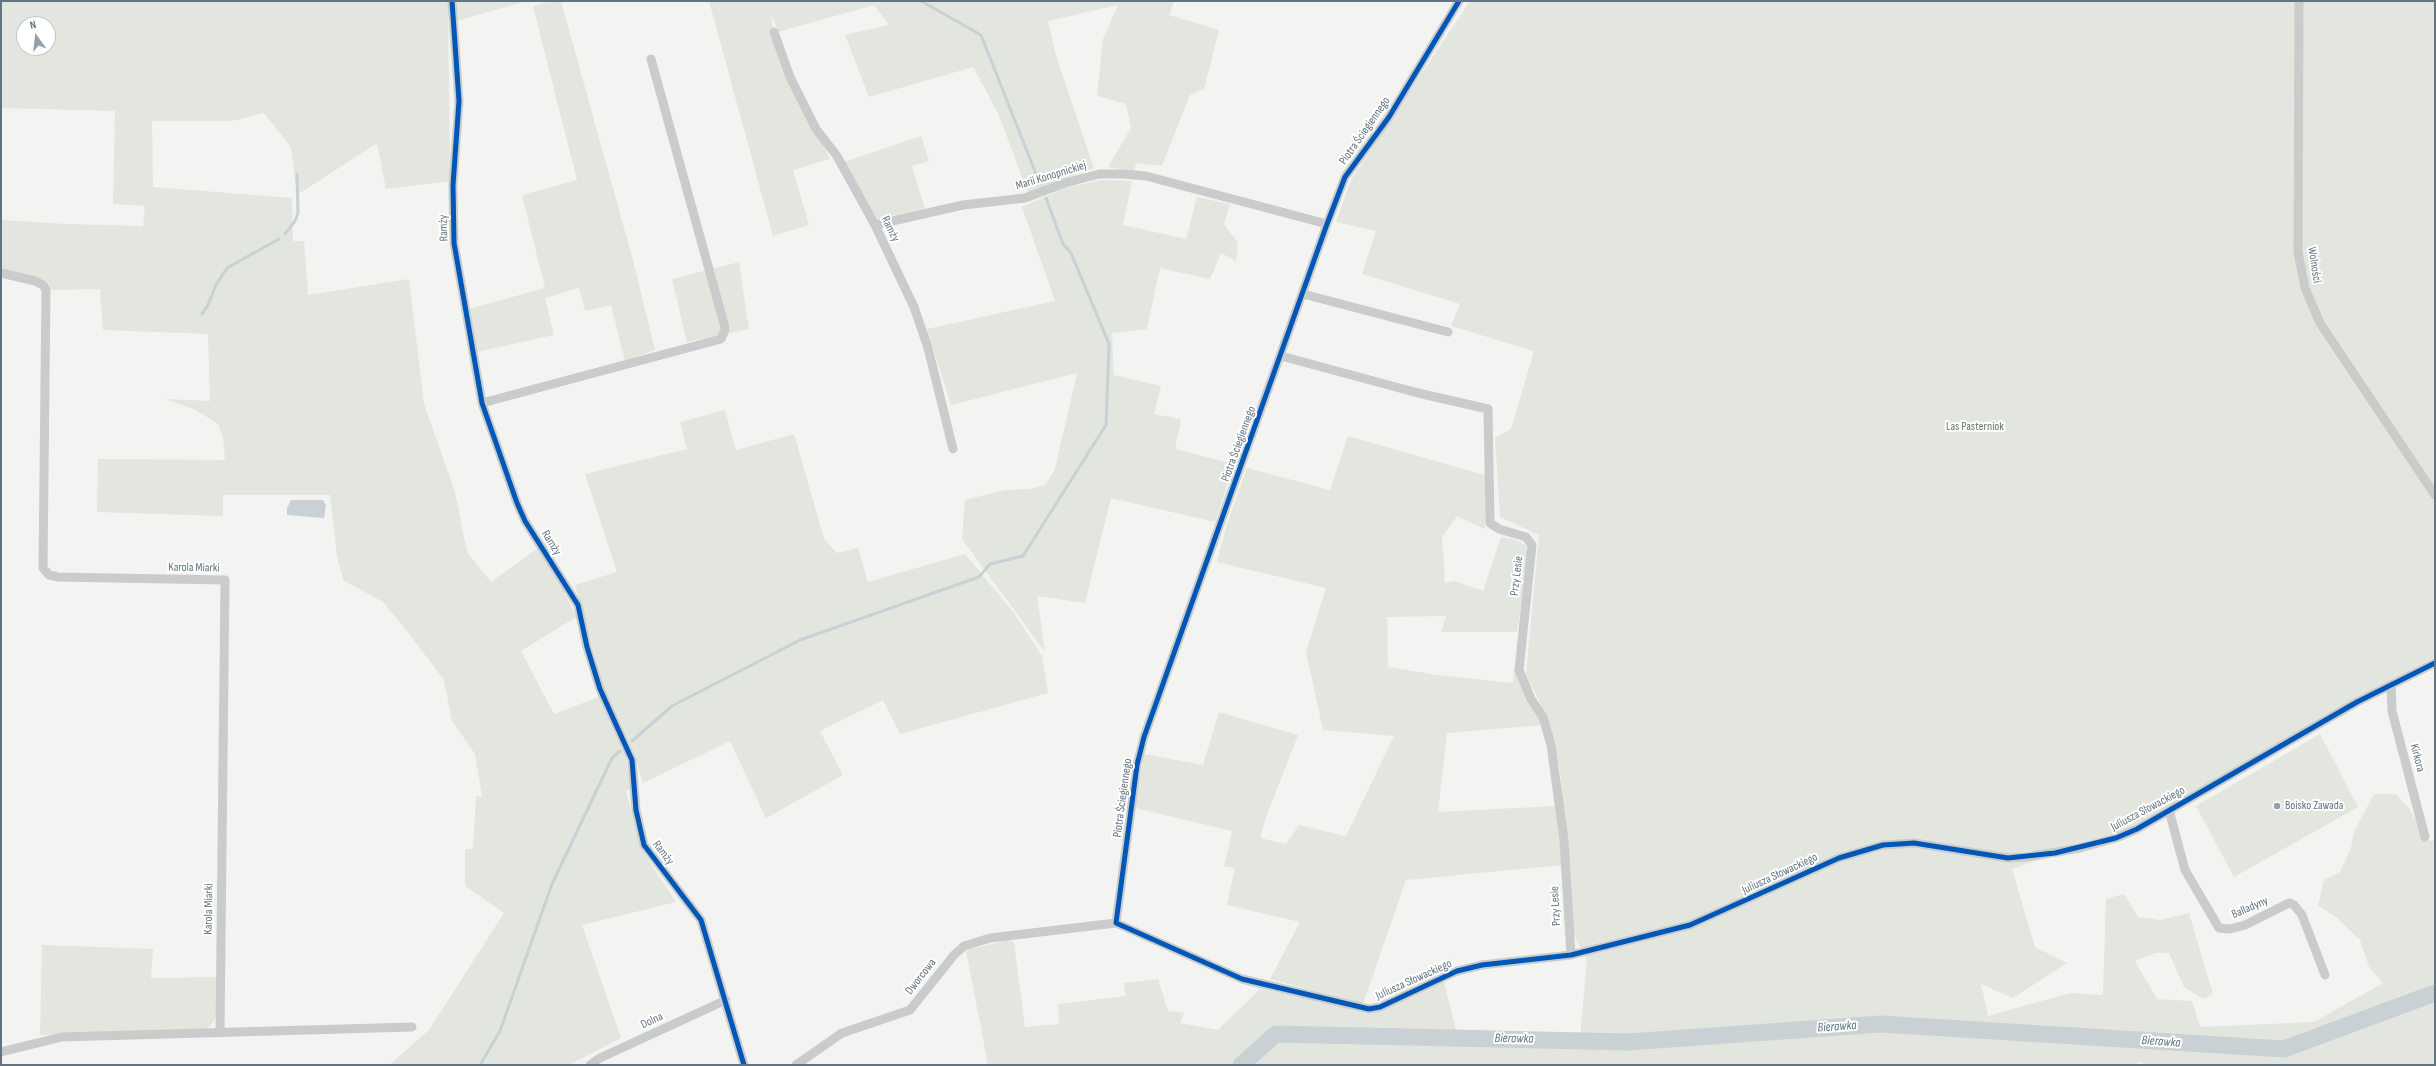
<!DOCTYPE html>
<html>
<head>
<meta charset="utf-8">
<style>
	body { margin:0 }
	#map { position:relative; width:2436px; height:1066px; overflow:hidden; background:#f3f3f1; font-family:"Sofia Sans Condensed",sans-serif }
	canvas { display:block }
	.frame { position:absolute; inset:0; border:2px solid #637480; pointer-events:none }
	.north { position:absolute; left:16px; top:16px; width:40px; height:40px; box-sizing:border-box; background:#fff; border:1px solid #c1c7cc; border-radius:50%; rotate:345deg; font-size:11px; font-weight:700; line-height:16px; text-align:center; color:#637480 }
	.north::after { content:''; display:block; margin:auto; width:14px; height:18px; background:#95a0a8; clip-path:polygon(50% 0,100% 100%,50% 72%,0 100%) }
</style>
</head>
<body>
<div id="map">
<canvas width="2436" height="1066"></canvas>
<div class="frame"></div>
<div class="north">N</div>
</div>
<script>
const ctx = document.querySelector('canvas').getContext('2d');
ctx.lineJoin = 'round';
function fill(path, color) { ctx.fillStyle = color; ctx.fill(path, 'evenodd'); }
const poly = rows => new Path2D(rows.map(r => 'M' + r).join(''));
function trace(path, color, width, dash) { ctx.strokeStyle = color; ctx.lineWidth = width; ctx.lineCap = dash ? 'butt' : 'round'; ctx.setLineDash(dash || []); ctx.stroke(path); }
function label(font, color, halo, rows, align = 'center') {
  ctx.font = font + ' "Sofia Sans Condensed",sans-serif'; ctx.lineWidth = 4; ctx.setLineDash([]); ctx.textBaseline = 'middle'; ctx.strokeStyle = halo; ctx.fillStyle = color; for (const [text, x, y, turn = 0] of rows) {
    ctx.save(); ctx.translate(x, y); ctx.rotate((+turn || 0) * Math.PI / 180); ctx.textAlign = isNaN(turn) ? turn : align; if (halo) ctx.strokeText(text, 0, 0); ctx.fillText(text, 0, 0); ctx.restore();
  }
}
const green = poly([
	[1,1,448,1,450,181,386,189,377,143,297,195,291,147,264,113,232,121,152,121,153,187,292,198,293,241,304,241,308,295,409,279,424,404,455,492,467,552,491,582,538,548,563,589,576,617,521,651,554,714,599,697,626,758,631,788,626,791,642,850,676,902,582,925,621,1038,569,1065,389,1065,429,1030,504,913,465,886,465,849,473,849,476,796,482,797,475,754,452,721,444,680,407,631,383,602,343,580,337,556,330,495,223,495,223,516,97,512,98,459,225,460,223,436,218,424,196,410,165,399,210,401,208,334,103,330,100,289,49,290,48,283,1,270,1,220,66,224,143,226,145,206,113,204,115,111,1,108],
	[24,24,48,24,48,48,24,48],
	[455,1,527,1,457,21],
	[553,1,561,1,634,264,655,350,625,361,611,305,585,311,579,288,545,298,554,335,477,352,469,309,545,288,522,195,577,180,533,6],
	[709,1,1174,1,1169,15,1219,30,1204,89,1190,95,1162,166,1136,163,1134,171,1108,167,1131,128,1126,104,1097,96,1103,39,1118,5,1048,21,1056,56,1094,168,1028,193,998,113,973,67,869,97,845,35,889,25,874,5,778,32,771,13,776,50,830,159,793,170,809,225,773,236],
	[1470,1,2435,1,2435,657,2120,833,2012,869,2035,947,2067,963,2013,998,1981,984,1988,1016,2070,993,2103,995,2106,899,2124,894,2138,917,2160,920,2189,913,2213,994,2203,999,2184,987,2169,953,2156,953,2135,961,2157,999,2192,1001,2200,1027,2314,1022,2383,983,2369,967,2360,940,2337,918,2318,905,2324,880,2340,872,2351,848,2354,832,2374,794,2396,794,2409,808,2425,837,2425,841,2435,840,2435,1065,2144,1065,2142,1062,2129,1065,1250,1065,1277,1040,1667,1043,1742,1040,1718,1033,1580,1038,1587,960,1573,933,1560,771,1548,719,1526,675,1539,535,1500,517,1495,438,1511,429,1534,351,1451,326,1460,304,1362,274,1376,231,1336,222,1351,180],
	[921,136,929,161,912,166,925,209,877,219,844,162],
	[1101,180,1132,181,1123,225,1186,239,1197,197,1230,204,1224,224,1238,243,1236,261,1221,253,1210,279,1160,268,1147,329,1112,333,1114,375,1161,386,1154,414,1181,419,1175,449,1234,464,1215,522,1111,498,1085,603,1037,596,1045,652,962,539,965,500,1005,490,1029,489,1045,485,1055,469,1077,373,951,405,927,329,1055,301,1022,207,1065,188],
	[739,262,749,329,687,342,672,279],
	[725,410,736,450,794,434,824,539,837,553,858,548,868,582,965,554,1014,613,1042,656,1048,693,900,734,883,700,820,731,843,775,766,818,730,741,643,783,635,755,603,685,575,585,617,572,585,474,687,449,680,422],
	[1348,436,1485,475,1485,529,1457,516,1442,537,1445,583,1455,581,1483,591,1501,537,1516,540,1526,545,1528,560,1517,632,1441,632,1446,616,1387,617,1388,667,1437,675,1513,683,1514,667,1542,725,1447,733,1438,812,1556,806,1563,865,1406,880,1363,1004,1270,979,1300,922,1227,905,1235,868,1224,866,1232,831,1135,808,1144,754,1203,765,1219,712,1298,735,1266,817,1260,838,1286,844,1299,825,1346,836,1394,736,1323,730,1306,652,1326,588,1217,562,1227,524,1247,468,1330,490],
	[2320,734,2358,807,2234,877,2196,806],
	[1008,940,1014,942,1025,1027,1059,1024,1058,1004,1126,996,1124,983,1158,979,1168,1011,1184,1013,1180,1023,1218,1030,1260,989,1333,1004,1367,1014,1444,982,1457,1034,1273,1031,1231,1065,988,1065,966,950],
	[42,945,153,949,151,978,218,977,218,1011,214,1021,207,1029,40,1035]
]);
const water = poly([
	[291,500,323,500,326,505,324,518,287,515,287,508]
]);
const stream = poly([
	[921,1,981,35,1040,184],
	[285,234,295,221,298,213,297,174],
	[202,314,208,305,216,285,227,268,279,239],
	[632,741,672,706,800,640,979,577,990,564,1023,556,1106,425,1109,344,1071,253,1063,244,1046,198],
	[480,1065,500,1031,552,884,612,758,620,751]
]);
const river = poly([
	[1241,1065,1276,1034,1628,1042,1881,1024,2284,1049,2435,993]
]);
const minor = poly([
	[452,1,459,101,453,185,454,243,482,403,517,503,525,521,578,605,587,647,600,689,632,760,636,810,644,845,701,920,744,1065],
	[2299,1,2298,252,2305,288,2320,323,2435,495],
	[774,32,790,77,816,129,837,156,875,225,914,307,928,348,953,449],
	[875,225,963,205,1025,198,1065,183,1099,174,1123,174,1146,176,1327,224],
	[1,273,35,281,43,285,46,290,43,568,49,575,58,577,225,580,220,1031],
	[1303,294,1448,332],
	[1281,356,1418,393,1488,409,1490,523,1499,529,1526,537,1532,545,1519,670,1531,699,1543,717,1551,745,1564,840,1571,955],
	[482,403,721,339,725,330,724,324,651,59],
	[2391,685,2392,711,2425,837],
	[2169,810,2185,870,2219,928,2230,929,2245,925,2289,903,2294,905,2302,915,2325,975],
	[1116,923,1137,765,1144,737,1327,224,1345,177,1389,117,1459,1],
	[1,1052,62,1037,412,1027],
	[590,1065,600,1058,726,1000],
	[796,1065,842,1033,910,1010,954,955,964,946,990,938,1116,923,1242,979,1369,1009,1380,1007,1457,971,1482,965,1571,955,1690,925,1839,858,1883,845,1914,843,2008,858,2027,857,2080,848,2116,838,2137,829,2357,702,2435,663]
]);
const cycleway = poly([
	[452,1,459,101,453,185,454,243,482,403,517,503,525,521,578,605,587,647,600,689,632,760,636,810,644,845,701,920,744,1065],
	[1459,1,1389,117,1345,177,1327,224,1144,737,1137,765,1116,923,1242,979,1369,1009,1380,1007,1457,971,1482,965,1571,955,1690,925,1839,858,1883,845,1914,843,2008,858,2055,853,2116,838,2137,829,2357,702,2435,663]
]);
const markers = [
	[2277,806,4,"#95a0a8"]
];
const streetNames = [
	["Piotra Ściegiennego",1365,131,-55],
	["Marii Konopnickiej",1051,176,-17],
	["Ramży",444,228,-92],
	["Ramży",890,229,64],
	["Wolności",2314,265,81],
	["Piotra Ściegiennego",1239,444,-70],
	["Ramży",551,543,58],
	["Karola Miarki",194,568,1],
	["Przy Lesie",1517,576,-83],
	["Kirkora",2417,758,75],
	["Piotra Ściegiennego",1123,798,-82],
	["Juliusza Słowackiego",2148,809,-28],
	["Ramży",663,853,53],
	["Juliusza Słowackiego",1780,874,-25],
	["Przy Lesie",1556,906,-93],
	["Balladyny",2250,908,-23],
	["Karola Miarki",209,909,-89],
	["Dworcowa",921,977,-52],
	["Juliusza Słowackiego",1414,980,-24],
	["Dolna",652,1021,-25]
];
const parkNames = [
	["Las Pasterniok",1975,427]
];
const poiNames = [
	["Boisko Zawada",2285,806]
];
const waterNames = [
	["Bierawka",1837,1027,-4],
	["Bierawka",1514,1039,1],
	["Bierawka",2161,1042,4]
];
fill(green, '#e2e6df');
fill(water, '#cad1d4');
trace(stream, '#cad1d4', 3);
trace(river, '#cad1d4', 17);
trace(minor, '#cacccc', 9);
trace(cycleway, '#0057b8', 5);
for (const [x, y, r, color] of markers) { const dot = new Path2D(); dot.arc(x, y, r, 0, 2 * Math.PI); ctx.fillStyle = color; ctx.fill(dot); trace(dot, '#fff', 1.5); }
label('12px', '#637480', '#fff', streetNames);
label('12px', '#677862', '#fff', parkNames);
label('12px', '#637480', '#fff', poiNames, 'left');
label('italic 13px', '#5f767e', '#fff', waterNames);
</script>
</body>
</html>
